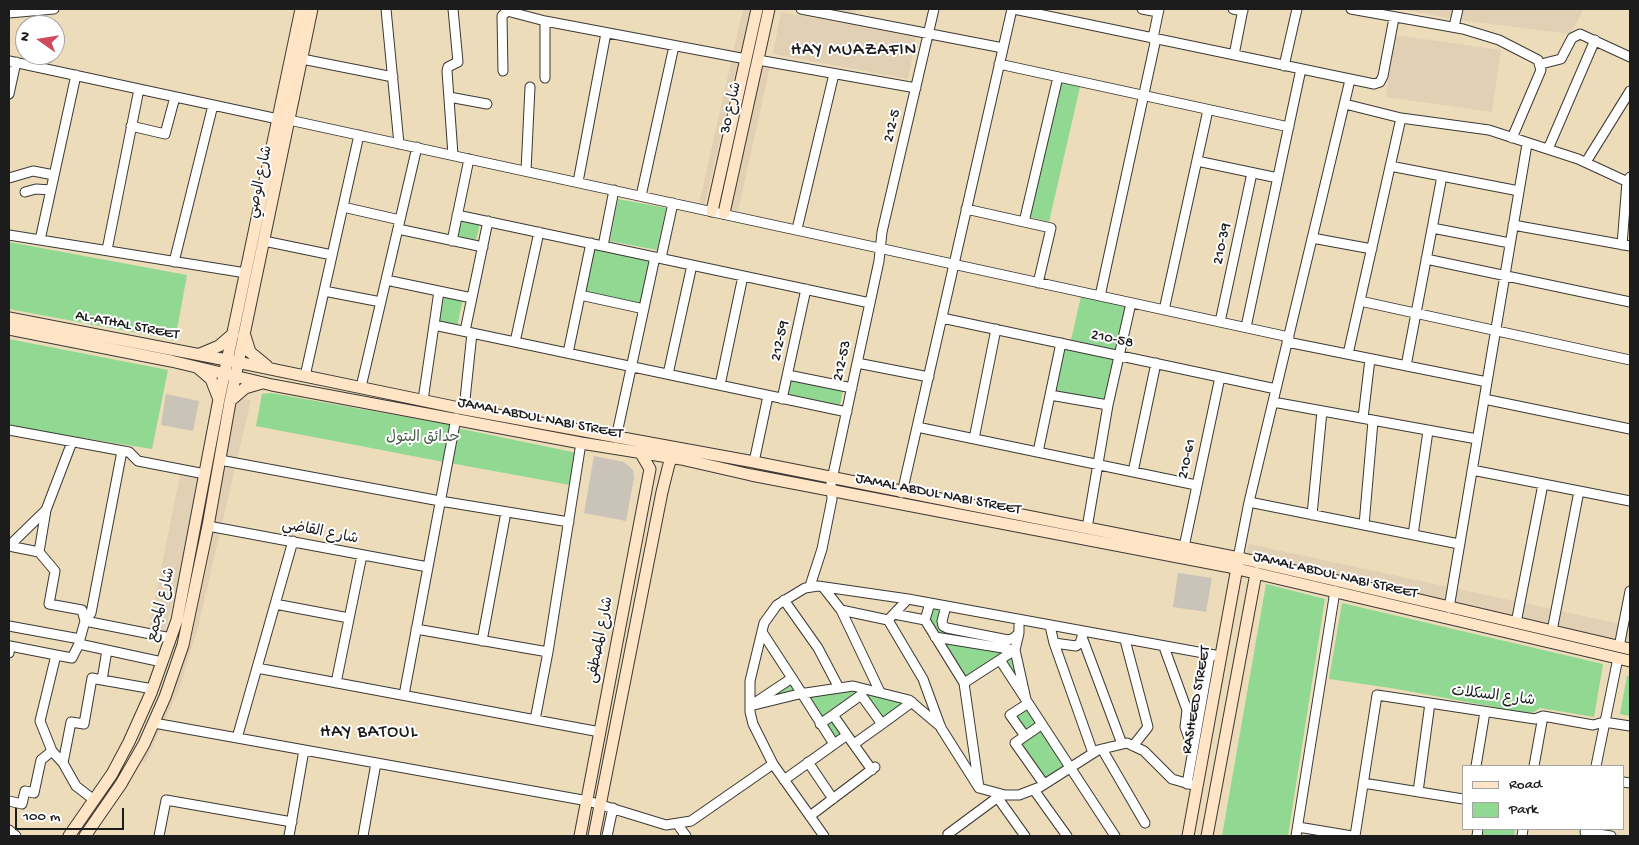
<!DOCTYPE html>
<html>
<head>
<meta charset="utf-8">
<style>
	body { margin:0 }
	#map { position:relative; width:1639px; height:845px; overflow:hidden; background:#eddcba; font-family:"Gochi Hand",sans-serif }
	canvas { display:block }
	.frame { position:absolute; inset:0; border:10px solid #1c1c1c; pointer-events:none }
	.legend { position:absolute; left:1462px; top:765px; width:162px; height:65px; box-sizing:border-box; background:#fff; border:1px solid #a4a4a4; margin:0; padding:6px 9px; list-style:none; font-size:15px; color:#1c1c1c }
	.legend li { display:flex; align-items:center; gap:10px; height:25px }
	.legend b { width:25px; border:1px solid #a4a4a4 }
	.north { position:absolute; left:15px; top:15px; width:50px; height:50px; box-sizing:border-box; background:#fff; border:1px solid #a4a4a4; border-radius:50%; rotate:283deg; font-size:14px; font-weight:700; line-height:20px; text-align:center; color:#1c1c1c }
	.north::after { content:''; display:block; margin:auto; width:18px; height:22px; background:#d1495b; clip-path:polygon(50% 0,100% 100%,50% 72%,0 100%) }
	.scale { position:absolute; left:15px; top:808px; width:109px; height:22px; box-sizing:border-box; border:2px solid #1c1c1c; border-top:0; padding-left:6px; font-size:15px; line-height:18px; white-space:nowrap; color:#1c1c1c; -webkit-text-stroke:4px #fff; paint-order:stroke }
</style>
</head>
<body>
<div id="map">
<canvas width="1639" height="845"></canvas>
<div class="frame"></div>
<ul class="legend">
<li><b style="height:6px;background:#ffe4c6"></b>Road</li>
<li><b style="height:14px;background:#91d892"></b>Park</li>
</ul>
<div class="north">N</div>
<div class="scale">100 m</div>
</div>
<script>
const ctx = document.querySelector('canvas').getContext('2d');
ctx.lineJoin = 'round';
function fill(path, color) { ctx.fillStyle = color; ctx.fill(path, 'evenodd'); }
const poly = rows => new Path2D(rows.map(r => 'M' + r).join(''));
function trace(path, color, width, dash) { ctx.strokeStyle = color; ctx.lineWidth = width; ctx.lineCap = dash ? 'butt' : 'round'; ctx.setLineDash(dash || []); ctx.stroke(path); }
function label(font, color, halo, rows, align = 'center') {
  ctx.font = font + ' "Gochi Hand","Playpen Sans Arabic",sans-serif'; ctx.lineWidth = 4; ctx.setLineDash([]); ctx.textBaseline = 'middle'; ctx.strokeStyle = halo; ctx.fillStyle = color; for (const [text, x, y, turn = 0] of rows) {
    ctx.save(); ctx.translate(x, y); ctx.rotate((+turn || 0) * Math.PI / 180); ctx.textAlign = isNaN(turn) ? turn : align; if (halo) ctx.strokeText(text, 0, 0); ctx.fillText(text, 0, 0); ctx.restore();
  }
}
const built = poly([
	[743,9,750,9,705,205,699,204],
	[822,9,856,9,855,15],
	[1399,9,1456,9,1454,19],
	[1462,9,1584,9,1570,34,1460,20],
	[781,12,916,37,908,79,773,54],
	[1395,35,1501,50,1492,112,1386,97],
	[761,65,770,67,738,211,728,209],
	[225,396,251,400,198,627,179,689,145,763,131,757,167,675,182,621,196,556],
	[180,475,198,478,185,556,165,631,149,628],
	[1249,544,1630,626,1630,647,1245,558]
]);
const industrial = poly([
	[166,394,199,401,193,431,161,425],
	[594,456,624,462,633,470,634,478,626,521,584,513],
	[1178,573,1212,578,1206,612,1173,607]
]);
const green = poly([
	[1061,82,1080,87,1049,222,1030,217],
	[618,199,666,208,657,250,610,241],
	[460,219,480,223,476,240,457,236],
	[9,242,187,275,175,340,9,309],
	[594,248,650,260,641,305,585,293],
	[442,294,463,298,457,327,436,322],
	[1081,296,1126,306,1116,350,1071,340],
	[9,339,168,370,152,449,9,426],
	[1065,349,1115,360,1106,401,1056,391],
	[790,380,843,391,840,405,787,394],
	[271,393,451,425,444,462,256,426,262,394],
	[457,428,577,453,570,485,450,463],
	[1266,584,1325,599,1288,836,1222,836],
	[930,603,946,606,943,625,1014,638,1027,704,1070,767,1044,784,1015,743,1025,736,1010,715,1027,703,1000,660,964,683,925,620],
	[1342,603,1603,664,1594,717,1540,708,1531,714,1397,689,1329,679],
	[1627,676,1630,676,1630,716,1620,714],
	[792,678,802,693,856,686,909,700,882,724,862,695,833,714,847,735,834,744,801,693,750,706],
	[1484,829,1515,829,1514,836,1482,836]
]);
const street = poly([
	[386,9,399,144],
	[801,9,1003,48],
	[1014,9,1374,84,1380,82,1383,76,1394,18],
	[1142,9,1158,12],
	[1233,9,1243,11],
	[1351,9,1463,29,1499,40,1538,60,1541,70,1512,138],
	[9,13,54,9],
	[1454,27,1458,9],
	[1234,55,1243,9],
	[302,59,393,77],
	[758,60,916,88],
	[9,61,278,119],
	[999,64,1289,127],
	[1541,64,1561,59,1572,38,1580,34,1630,57],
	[1284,66,1297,9],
	[503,71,502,16,507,11,545,21,746,59],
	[545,78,545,21],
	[9,94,16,62],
	[449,97,487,104],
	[1345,104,1401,118,1489,130,1578,159,1630,183],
	[289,120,1289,337],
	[131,126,165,134,175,97],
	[1548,149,1595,40],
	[453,155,447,71,448,67,458,62,453,9],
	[1197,161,1278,178],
	[1586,162,1630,91],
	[1390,166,1519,191],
	[526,171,530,87],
	[9,178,33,171,54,175],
	[578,182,606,33],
	[25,192,36,189,51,190],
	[641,196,674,46],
	[343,207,400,220],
	[966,209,1051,228,1038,283],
	[457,215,870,303],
	[1024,222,1058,77],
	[1513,225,1630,246],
	[1432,228,1510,243],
	[398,229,483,247],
	[797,229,834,74],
	[9,235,246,273],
	[1312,238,1372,249],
	[40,240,76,75],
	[264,241,332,255],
	[452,241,469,159],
	[1622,245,1627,182,1630,177],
	[603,246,614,190],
	[107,250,139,89],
	[661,258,673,203],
	[1426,259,1630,302],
	[174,262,213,105],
	[386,280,472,298],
	[324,291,381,302],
	[580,295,644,309],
	[1100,296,1155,43,1153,38,1159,9],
	[1360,301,1630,360],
	[1164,310,1208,110],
	[942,318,1276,389],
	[1220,322,1252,173],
	[434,325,847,412],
	[1246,327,1301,69],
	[465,331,488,221],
	[515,342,539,232],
	[1287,342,1487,382],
	[568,353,591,243],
	[1348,354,1401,118],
	[857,363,929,377],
	[1406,366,1442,176],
	[668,374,692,265],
	[788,375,852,388],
	[305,376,359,135],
	[720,385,743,276],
	[361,387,417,147],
	[1050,395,1108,405],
	[782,399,806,289],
	[1484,399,1630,429],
	[423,400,439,291],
	[1273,402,1477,439],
	[464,409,472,333],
	[1363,418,1370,359],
	[917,427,1196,485],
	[9,430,129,452,138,461,205,474],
	[616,438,655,257],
	[974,439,996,329],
	[122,451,91,613,85,621,171,638],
	[1038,452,1061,343],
	[220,460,440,501,569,522],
	[754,462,768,396],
	[1472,470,1630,501],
	[1133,472,1156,363],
	[902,493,1012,9],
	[1249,502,1459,544],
	[46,510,39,552,55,571,49,604,82,610,85,621,80,639],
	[1312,515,1322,411],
	[1364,525,1373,421],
	[208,526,428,567],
	[1087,528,1108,405,1131,303],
	[1413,535,1428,431],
	[9,546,46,510,72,442],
	[9,546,39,552],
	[1184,547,1220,377],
	[1238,558,1249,502,1350,80],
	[810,586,822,549,832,499,831,484,879,261,882,232,934,9],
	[823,587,841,610,888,620,908,599],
	[784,600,818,648,839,688],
	[275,604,349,618],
	[946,606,942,621,943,626,947,628,1008,640,1014,638,1019,633,1019,620],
	[1449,608,1527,144],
	[841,610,880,692],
	[894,614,925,620,930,603],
	[888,620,923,679,941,728,979,788,964,683],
	[925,620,964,683,1015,650,1019,633],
	[1516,623,1543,484],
	[9,626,80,639,79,644,162,662],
	[1050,626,1054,643,1076,646,1080,643,1083,634],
	[416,629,548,652],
	[1552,631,1579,491],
	[935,637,1015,650,1027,704,1010,715,1025,736],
	[1082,637,1122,744],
	[1125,640,1148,727,1133,746],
	[482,641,506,512],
	[1054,643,1093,753],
	[1164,647,1187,710,1185,727,1193,750],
	[1619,647,1630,591],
	[107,650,102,680,153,689],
	[9,653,10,646,56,655],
	[1000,660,1115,836],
	[257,668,600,732],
	[792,678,834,744],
	[336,683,362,555],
	[404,695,456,418],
	[756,702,792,678,762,632],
	[750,706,799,694,853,686,909,700,941,727],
	[833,715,861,695,882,724,854,744],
	[535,720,548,652,581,443],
	[154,723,588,801,666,825,691,821,773,764],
	[820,724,833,715,847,735],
	[882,724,912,702],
	[1041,725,1015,743,1044,784],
	[237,738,293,541],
	[1102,749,1145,823],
	[808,762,833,799],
	[63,763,52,751,40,721,56,655,72,658,79,644],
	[1476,766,1485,712],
	[1534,766,1543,716],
	[1596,766,1618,658],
	[784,780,847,735,872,770],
	[1623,782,1630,783],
	[1363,783,1463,799],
	[1187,784,1210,655],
	[979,788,1005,795,1019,795,1040,787,1098,750,1127,743,1144,751,1172,779,1193,785],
	[1034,790,1067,836],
	[1418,792,1430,703],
	[995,794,1025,836],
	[94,800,76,786,63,763,71,722,84,724,92,678,102,680],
	[9,801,22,804,25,791,34,793,41,760,52,751],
	[810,816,875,767],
	[678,825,686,836],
	[1298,827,1352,836],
	[9,830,16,836],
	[1585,832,1611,836],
	[159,836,166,800,292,822],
	[289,836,304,750],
	[363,836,376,763],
	[607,836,613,808],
	[824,836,773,764,753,724,750,712,750,681,764,623,777,605,805,588,818,586,908,599,1220,656],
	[949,836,948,834,998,797],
	[1296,836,1335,591],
	[1355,836,1377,695,1535,719,1543,716,1593,725,1604,722,1630,726],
	[1477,836,1478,829],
	[1522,836,1523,829]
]);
const secondary = poly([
	[712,211,757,9],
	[724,213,769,9],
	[9,318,237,362,464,409,754,462,1244,559,1630,649],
	[9,329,171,361,272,385,581,443,681,459,751,475,1225,566,1630,661],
	[245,336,250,352,267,366],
	[200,354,219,346,233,334],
	[198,368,211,379,218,397],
	[231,400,245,388,262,383],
	[69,836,112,774,129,742,151,693,177,620,219,399,301,9],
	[85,836,121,784,144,744,165,697,183,645,208,526,230,402,312,9],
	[580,836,650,469,640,452],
	[594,836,662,492,669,464,675,452],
	[1188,836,1238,562],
	[1207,836,1256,573]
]);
const streetNames = [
	["شارع 30",732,108,-77],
	["212-5",893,126,-77],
	["شارع الوصي",261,182,-78],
	["210-39",1223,244,-78],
	["AL-ATHAL STREET",127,326,11],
	["210-58",1112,340,12],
	["212-59",781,341,-78],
	["212-53",843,361,-78],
	["JAMAL ABDUL NABI STREET",540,419,11],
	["210-61",1188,459,-78],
	["JAMAL ABDUL NABI STREET",938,495,11],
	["شارع القاضي",320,533,11],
	["JAMAL ABDUL NABI STREET",1335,576,13],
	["شارع المجمع",162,605,-76],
	["شارع المصطفى",601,640,-79],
	["شارع السكلات",1493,697,7],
	["RASHEED STREET",1197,700,-80]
];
const parkNames = [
	["حدائق البتول",423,439]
];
const quarterNames = [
	["HAY MUAZAFIN",854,51],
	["HAY BATOUL",369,733]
];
fill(built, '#e2d0b4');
fill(industrial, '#cac3b8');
fill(green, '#91d892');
trace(street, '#3b3934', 11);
trace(secondary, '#3b3934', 13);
trace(street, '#fff', 9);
trace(secondary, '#ffe4c6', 11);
label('15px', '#1c1c1c', '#fff', streetNames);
label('15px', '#455e45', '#fff', parkNames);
ctx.letterSpacing = '1px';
label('18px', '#1c1c1c', '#fff', quarterNames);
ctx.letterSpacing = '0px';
</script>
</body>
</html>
